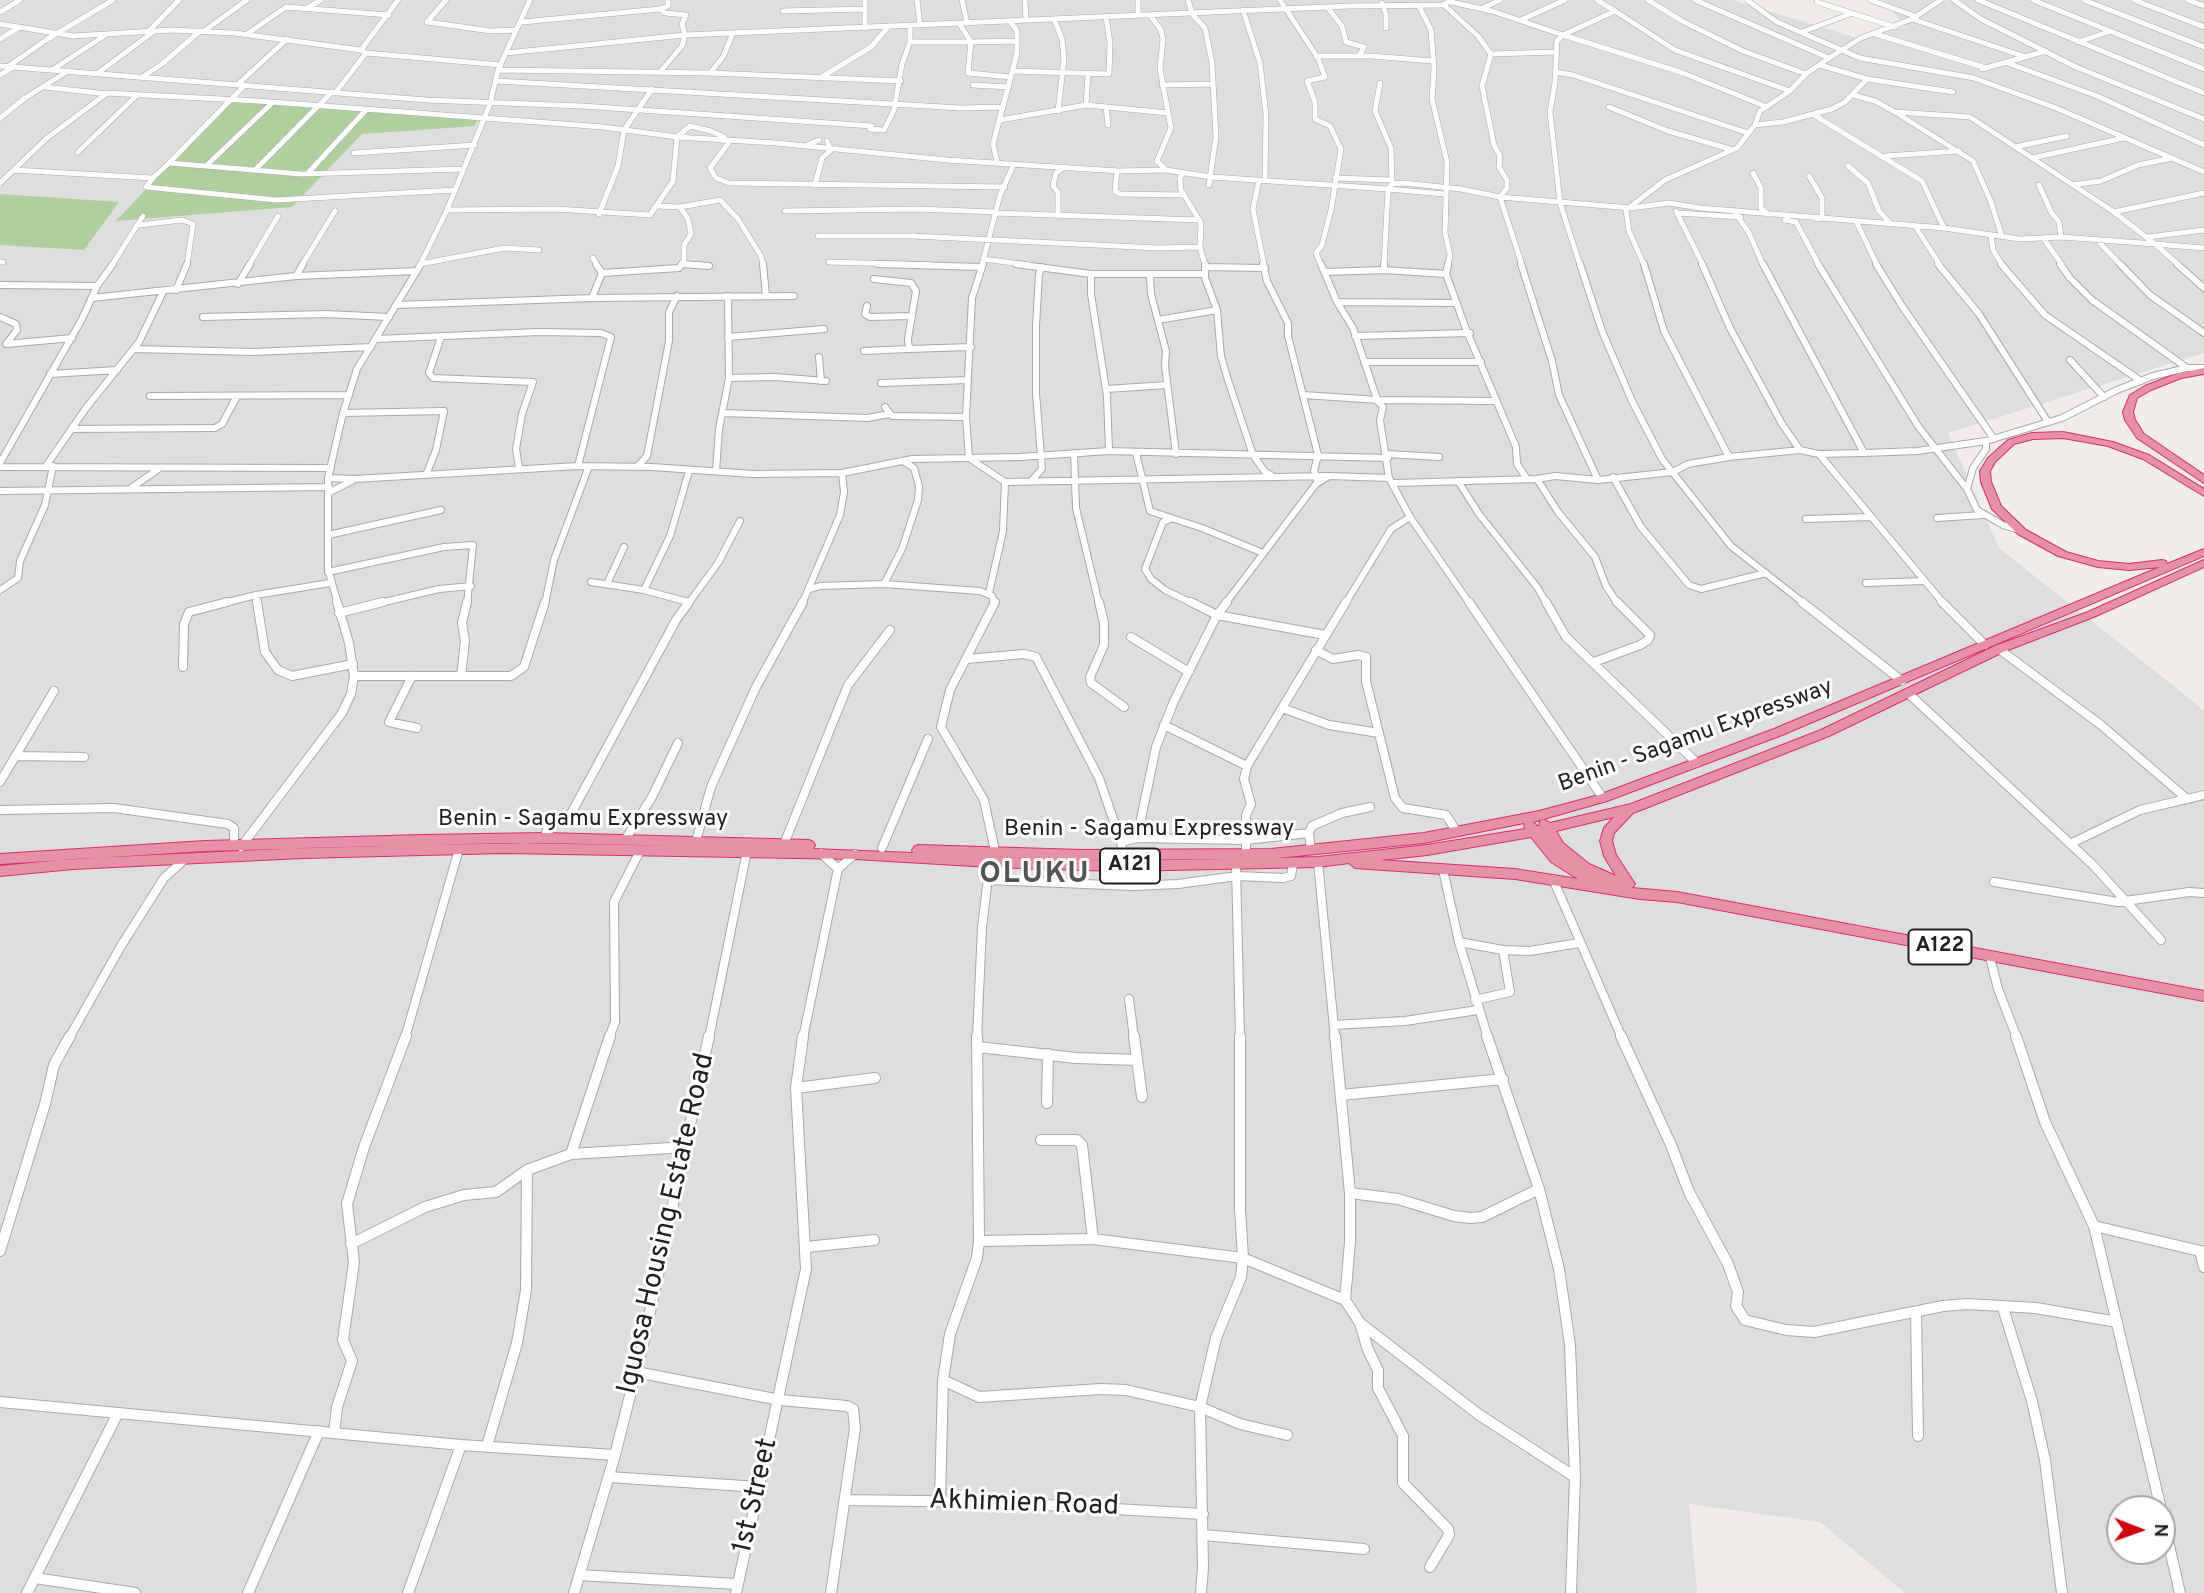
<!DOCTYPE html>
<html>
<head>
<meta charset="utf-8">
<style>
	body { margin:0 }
	#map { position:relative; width:2204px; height:1593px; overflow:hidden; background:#f1ede8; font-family:Overpass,sans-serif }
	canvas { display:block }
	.north { position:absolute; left:2106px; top:1495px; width:70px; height:70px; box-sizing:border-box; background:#fff; border:2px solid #a6a6a6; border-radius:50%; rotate:91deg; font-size:19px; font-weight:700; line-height:28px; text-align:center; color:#212121 }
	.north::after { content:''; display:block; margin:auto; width:24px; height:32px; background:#ce040e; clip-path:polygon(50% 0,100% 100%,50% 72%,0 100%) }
</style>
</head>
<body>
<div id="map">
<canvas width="2204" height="1593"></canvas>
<div class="north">N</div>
</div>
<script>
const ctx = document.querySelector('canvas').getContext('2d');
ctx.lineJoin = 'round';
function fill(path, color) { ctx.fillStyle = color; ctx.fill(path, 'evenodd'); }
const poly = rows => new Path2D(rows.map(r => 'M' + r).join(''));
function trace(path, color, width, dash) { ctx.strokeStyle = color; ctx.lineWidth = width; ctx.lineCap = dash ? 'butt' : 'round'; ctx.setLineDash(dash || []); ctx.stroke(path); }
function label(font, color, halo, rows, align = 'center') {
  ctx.font = font + ' Overpass,sans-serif'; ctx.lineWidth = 6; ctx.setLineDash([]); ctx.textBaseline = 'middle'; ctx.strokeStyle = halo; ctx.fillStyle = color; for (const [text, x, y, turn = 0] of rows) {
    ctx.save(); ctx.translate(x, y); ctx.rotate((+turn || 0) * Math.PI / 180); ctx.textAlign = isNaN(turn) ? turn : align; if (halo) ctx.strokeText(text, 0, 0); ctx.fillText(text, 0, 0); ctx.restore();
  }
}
const residential = poly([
	[0,0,1733,0,1860,39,1905,26,1883,0,2204,0,2204,353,1948,433,1999,548,2204,710,2204,1593,1905,1593,1820,1522,1689,1504,1697,1593,0,1593],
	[2120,1509,2162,1509,2162,1551,2120,1551]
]);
const forest = poly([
	[229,101,477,119,475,126,362,134,292,207,116,221],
	[0,195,0,194,119,202,84,250,0,245]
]);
const minorFar3 = poly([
	[446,0,427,22,491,31,516,30],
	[865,0,865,28],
	[917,0,920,25],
	[962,0,967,23],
	[1025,0,1026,20],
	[1138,0,1138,15],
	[1188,0,1192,13],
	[1280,0,1318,58,1325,77,1307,81,1315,102,1315,119,1330,126,1341,149,1331,210,1322,245,1316,253,1321,265],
	[1648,0,1682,21,1743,51,1806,74],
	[1695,0,1829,58],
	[1747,0,1777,22,1860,58,1974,78,2056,108,2204,172],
	[1870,0,1917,17],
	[1954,0,1981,19,2076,67,2204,119],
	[1978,0,2204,93],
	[2033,0,2204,69],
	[2084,0,2204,47],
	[2134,0,2204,27],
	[2188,0,2204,6],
	[1451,2,1492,11,1563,35,1557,41,1555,83,1550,112,1560,203,1580,265],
	[1817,2,1895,27],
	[1382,3,1386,14,1386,28],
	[1444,5,1478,36,1491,54,1482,86,1494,145,1500,156,1499,167,1507,180,1507,188,1500,197,1522,265],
	[1419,6,1431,30,1434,69,1432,99,1447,162,1445,233,1450,255,1448,265],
	[307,8,321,0],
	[1328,8,1342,26,1346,42,1364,47,1359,56],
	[1483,8,1500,0],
	[660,9,665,13,686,15,682,24,685,35,682,46,660,72],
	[1243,10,1260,63,1266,115,1265,180],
	[783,11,865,9],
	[1615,11,1675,50,1790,91],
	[0,12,20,0],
	[1191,13,1205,28,1212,63,1216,137,1209,185],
	[1150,15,1161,30,1163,39,1160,69,1171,128,1157,161,1166,170],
	[1054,19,1062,39,1064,59,1058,111],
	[1912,19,2026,57],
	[1521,20,1565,0],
	[522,22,660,9,668,6,668,0],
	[959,23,971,42,1017,41],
	[0,24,73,36,172,30,234,33,361,50,366,53,501,65],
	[204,31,247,0],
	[148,32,179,0],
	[1802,32,1850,14],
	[247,34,286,7,389,15],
	[1875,34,1986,68],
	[1563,35,1683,73,1767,107],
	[1563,35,1615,11,1597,0],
	[0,39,18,28],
	[910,42,971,42,968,73,1011,77],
	[2078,42,2108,32],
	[361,50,398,0],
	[506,53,685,35,1350,6,1442,5,1452,0],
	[1491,54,1556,52],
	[1316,56,1371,56,1433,61],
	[2005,62,2097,96,2204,145],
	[1820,65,1867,79,1953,92],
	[0,66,426,100,582,106,872,126],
	[9,66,46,40,113,0],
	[1982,69,2046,51],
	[52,70,104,36],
	[498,70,710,73,901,81],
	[1012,71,1109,74,1110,43,1106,17],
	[1555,72,1573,75,1748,133],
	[98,73,153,32],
	[710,73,723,57,733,33],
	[0,75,13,67],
	[142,77,162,64,200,31],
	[820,78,871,47,889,26],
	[497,81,961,108,1003,107],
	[1380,83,1375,111,1391,148,1392,184],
	[237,85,287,39],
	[245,85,169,163,301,174,464,169],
	[973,85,1009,87],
	[1162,85,1213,84],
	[336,92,366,53],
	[106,93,258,101,603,127,677,137,776,143,947,160,1119,171,1166,170,1212,177,1388,189,1392,184,1403,183,1461,189,1500,197,1631,208,1669,203,1700,208,1944,228,2020,239,2061,237,2155,244,2179,265],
	[1853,95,1875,101,1895,112,1973,161,1991,202,2002,237],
	[1086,105,1088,74],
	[1106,107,1108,125],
	[1609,107,1668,131,1733,150],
	[1895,112,1970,117,2114,212,2155,244,2204,248],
	[1814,115,1922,181,1944,228],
	[0,118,25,98,68,71],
	[1000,120,1086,105,1168,113],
	[1755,125,1783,122,1832,109,1845,102,1867,79],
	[870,129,884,130,894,110,902,64,910,42,910,25],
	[730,141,710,168,716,178,729,183,1005,187],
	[805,146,819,140],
	[2015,147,2067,136],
	[78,152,137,95],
	[354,153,475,145],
	[1885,156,1959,151],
	[2032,158,2124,138],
	[997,162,993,144,1017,53,1017,31,1010,21],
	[206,166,272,103],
	[1848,166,1868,183,1879,211,1890,223],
	[14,170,153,178,146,187,276,200,455,190],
	[255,170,332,92],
	[1117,171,1115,191,1120,194,1183,195],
	[1183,173,1180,178,1181,190,1201,223,1200,247,1205,265],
	[1753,173,1761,188,1761,208,1768,214],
	[307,174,366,110],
	[1809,176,1822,198,1822,218,1817,219],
	[153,178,169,163],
	[1335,178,1392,180],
	[1259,180,1253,209,1264,265],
	[0,183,47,138,106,94,45,87],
	[815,185,822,158,831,150,827,141],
	[2039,185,2051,212,2059,222,2061,237],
	[2072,185,2101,181,2138,165,2172,158],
	[658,206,680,207,688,219,691,234,684,245,684,260,681,265],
	[680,207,720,200,738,219,761,256,763,265],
	[447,210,556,209,650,215,673,181,677,137,690,126,711,131,724,137,723,141],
	[785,211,917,209,995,212],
	[1676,211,1703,265],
	[1734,211,1749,233,1763,265],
	[2114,212,2204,193],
	[995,213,1199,220],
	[1678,213,1741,217],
	[599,214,618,166,624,130,652,89],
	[1058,216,1058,192,1053,186,1056,173,1063,168],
	[1785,220,1796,222,1819,265],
	[1856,221,1877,265],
	[139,225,182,220,193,224,187,265],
	[1915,226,1940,265],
	[1991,235,1993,250,2002,265],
	[818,236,913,236,1158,248,1200,247],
	[2148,237,2204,230],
	[2044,239,2062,265],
	[2097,240,2121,265],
	[593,258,597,265],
	[983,259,1029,265],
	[0,262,3,262],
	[829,262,931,265],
	[420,264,504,248,539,250],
	[682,264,700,265],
	[112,265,143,216],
	[249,265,278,216],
	[302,265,335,211],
	[420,265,447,210,490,104,498,70,530,0],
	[982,265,1000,195,1014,164],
	[1384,265,1388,189,1444,194],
	[1644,265,1629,231,1626,210,1665,180,1737,148,1755,125,1760,111,1790,91,1806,74,1829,58,1861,38,1912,19,1941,0]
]);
const minorFar2 = poly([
	[682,264,709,266],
	[763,264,766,296],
	[878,264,982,267],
	[983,264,972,298,966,417,969,458,1005,482,1329,476],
	[1016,264,1091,274,1205,274],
	[1205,264,1205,278,1217,310,1221,356,1227,377,1253,455,1265,472,1271,475],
	[1263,264,1267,281,1288,323,1288,336,1318,455,1314,471,1317,480],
	[1321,264,1337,302,1353,328,1378,402,1383,407,1380,420,1389,478,1410,517,1470,604],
	[1448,264,1446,274,1466,329,1516,447,1517,464,1527,479],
	[1521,264,1552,361,1559,395,1598,480],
	[1580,264,1602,331,1632,401,1662,459,1731,546,1805,604],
	[1644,264,1664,331,1729,457],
	[1702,264,1730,328,1782,424,1800,450],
	[1763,264,1864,453,1917,451,1986,441,2062,418,2117,390,2153,376,2187,368,2204,368],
	[1818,264,1918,426,1967,489,1977,510,2003,525,2020,530],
	[1876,264,1902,306,1994,439],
	[1938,264,1979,314,2048,422],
	[2001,264,2045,315,2141,381],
	[2060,264,2070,278,2092,300,2187,368],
	[2120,264,2150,295,2204,333],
	[2177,264,2204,288],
	[1205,267,1265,268],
	[1384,270,1384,264],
	[1325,272,1384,270,1446,274],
	[602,273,679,268,682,264],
	[1091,274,1091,294,1107,396,1109,451],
	[296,276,303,264],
	[1150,276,1151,294,1166,351,1165,366,1176,454],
	[874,279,911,283,916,291,908,339,909,349,971,347],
	[238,284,250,264],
	[0,285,97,286,82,319,0,463],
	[97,286,113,264],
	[176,290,187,264],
	[92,298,296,276,417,271],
	[592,298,602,273,596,264],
	[1337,302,1457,303],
	[397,305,592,298,794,296],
	[867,306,865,314,870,317,912,316],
	[0,317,16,324,17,330,6,344,72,338],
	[203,317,326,314,389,317],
	[1158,320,1217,310],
	[1355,336,1470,333],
	[441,337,429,373,433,378,533,382,522,414,516,449,519,468],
	[728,337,824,329],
	[376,339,539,332,601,333,611,337,578,466],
	[134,349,253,352,371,347],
	[864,351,909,349],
	[819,357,821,381],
	[2070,360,2104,397],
	[1364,362,1481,362],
	[50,374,117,370],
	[729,378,775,377,826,381],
	[881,383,968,380],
	[1106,389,1167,385],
	[1304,395,1378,400,1496,401],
	[150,396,349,395],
	[885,407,892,416,966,417],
	[343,413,444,411,436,450,426,475],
	[722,413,868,418,889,414],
	[71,429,215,428,222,424,237,396],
	[1074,453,1076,508,1099,604],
	[1136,453,1150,511,1202,528,1263,553],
	[1387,454,1439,457],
	[1819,454,1944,604],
	[46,466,86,408,139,342,163,292],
	[0,467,331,468],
	[637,467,647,456,669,341,669,312,677,296],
	[716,471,719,429,729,378,728,296],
	[1613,477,1641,527,1689,585,1701,589,1766,573],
	[328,478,354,479,578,466,652,467,753,474,842,473,912,459,1020,457,1109,451,1388,458],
	[1537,479,1558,512,1595,557,1606,586,1618,604],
	[1031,481,1042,469,1036,393,1036,326,1039,274,1042,267],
	[1458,481,1479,514,1537,587,1547,604],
	[1394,483,1537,479,1555,476,1598,480,1673,472,1688,464,1729,457,1800,450,1819,454,1864,453],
	[131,488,160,468],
	[1967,489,1973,468,1986,449,1986,441],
	[0,491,329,487],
	[328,493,352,481],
	[1937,518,1983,515],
	[1170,519,1163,522,1145,569,1151,579,1165,590,1194,604],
	[1806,519,1870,517],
	[328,535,441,510],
	[328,572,444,547,473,545,467,604],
	[591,582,644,590,688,602],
	[1866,583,1923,581],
	[607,584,624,547],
	[884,584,902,549,918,500,919,486,914,468,903,461],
	[810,589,820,586,884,584,980,591,992,596,994,604],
	[0,590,18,578,20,561,45,505,53,466],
	[644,590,670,536,689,471],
	[989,593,1003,531,1005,482],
	[256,595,257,604],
	[220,604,256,595,330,583],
	[338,604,328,569,328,478,343,413,357,369,421,264],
	[376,604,439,589,471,586],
	[545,604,554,560,589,466],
	[688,604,718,563,740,521],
	[802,604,840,515,844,492,842,473],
	[1225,604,1316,484,1329,476,1389,478],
	[1345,604,1391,529,1410,517]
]);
const minorFar1 = poly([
	[257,602,265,652,278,670,292,676,353,664],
	[995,602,950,690,941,727,984,800,995,851],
	[1099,602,1104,623,1104,645,1090,677,1091,683,1124,707],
	[1191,602,1217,615,1325,635],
	[1469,602,1603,798],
	[1546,602,1566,637,1697,763],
	[1802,602,1902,681],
	[1942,602,1985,645],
	[339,613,383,602],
	[1131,637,1189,672],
	[1999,649,2101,725,2187,799],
	[1316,650,1333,659,1358,655,1366,657,1366,681,1395,798,1403,808,1446,815,1457,832],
	[967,659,1024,654,1036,657,1099,778,1121,842],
	[1594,662,1640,645,1648,640,1650,635,1617,602],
	[183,667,184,624,189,612,227,602],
	[354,676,511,676,524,667,545,602],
	[412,676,389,722,417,728],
	[461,676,465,641,462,623,467,602],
	[1908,693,2093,865,2161,940],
	[1282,708,1329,725,1379,733],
	[1164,725,1247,766],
	[16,756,84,757],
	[0,782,54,691],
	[0,810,114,808,228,824,234,828,234,846],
	[544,838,549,825,566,818,572,812,676,620,689,602],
	[1137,838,1246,840,1309,833],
	[625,840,652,797,678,743],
	[696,841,711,787,756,687,803,602],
	[2070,844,2140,810,2204,795],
	[241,847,342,713,351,694,354,676,349,643,337,602],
	[882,848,928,739],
	[782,849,848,685,890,630],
	[1311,850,1309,833,1312,826,1342,813,1370,807],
	[821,853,838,869],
	[1123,855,1121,842,1137,838,1156,747,1174,701,1217,615,1227,602],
	[1246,855,1246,815,1251,804,1244,779,1247,766,1346,602],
	[1318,862,1335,1038],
	[1236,865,1240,1038],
	[1443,870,1459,942,1488,1038],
	[1553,879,1622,1038],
	[988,880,1133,886,1178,884,1237,876,1283,878,1291,876,1293,864],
	[1994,882,2118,902,2189,892,2204,893],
	[1459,942,1503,950,1530,951,1579,943],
	[1990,957,1998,989,2017,1038],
	[1129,999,1134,1038],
	[1475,1000,1510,992,1503,950],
	[1334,1025,1405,1021,1478,1010],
	[69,1038,121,946,164,878,185,859],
	[405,1038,459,849],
	[609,1038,615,1022,614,902,640,851],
	[709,1038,747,851],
	[803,1038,838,869,855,854],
	[977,1038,982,927,990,862]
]);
const minor = poly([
	[1134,1036,1142,1097],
	[1335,1036,1350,1193,1350,1242,1345,1300],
	[1487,1036,1539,1189,1559,1269,1570,1345,1575,1477,1571,1593],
	[1621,1036,1671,1145,1689,1192,1728,1264,1738,1292,1736,1306,1745,1320,1786,1330,1814,1332,1943,1306,1967,1304,2036,1308,2117,1322],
	[2016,1036,2045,1122,2094,1226,2161,1509],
	[978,1047,1076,1058,1137,1060],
	[796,1088,875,1078],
	[1341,1095,1503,1079],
	[1047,1103,1048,1054],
	[1041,1140,1077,1140,1082,1145,1093,1239],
	[571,1154,610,1036],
	[1350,1193,1398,1199,1454,1216,1470,1218,1482,1217,1539,1189],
	[2094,1226,2204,1252],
	[979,1241,1093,1239,1243,1258,1345,1300,1360,1323,1478,1414,1575,1477],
	[351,1244,425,1207,464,1195,496,1192,527,1170,571,1154,687,1147],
	[806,1247,874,1240],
	[0,1251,45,1104,54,1065,70,1036],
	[2200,1251,2204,1267],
	[2003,1308,2032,1401,2045,1460,2062,1593],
	[1916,1312,1918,1436],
	[1360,1323,1368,1350,1378,1370,1378,1388,1403,1436,1403,1483,1448,1529,1449,1535,1430,1567],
	[636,1372,780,1400,847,1406,853,1409,855,1428,831,1593],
	[943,1380,979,1397,1101,1389,1126,1390,1200,1407,1240,1424,1287,1435],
	[0,1402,461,1445,615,1455],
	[334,1433,337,1407,352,1361,343,1340,354,1262,347,1204,364,1147,406,1036],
	[487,1446,517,1343,526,1290,527,1170],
	[609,1477,759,1487],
	[845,1500,993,1502,1203,1514],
	[940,1501,943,1380,950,1334,977,1258,979,1241,977,1036],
	[2162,1515,2180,1593],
	[1203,1535,1364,1549],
	[579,1575,737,1584],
	[35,1578,135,1593],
	[27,1593,117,1415],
	[248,1593,319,1431],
	[408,1593,461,1445],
	[574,1593,615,1455,644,1340,709,1036],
	[736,1593,806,1269,796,1088,803,1036],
	[1201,1593,1203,1568,1200,1407,1216,1338,1241,1277,1243,1258,1240,1208,1240,1036]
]);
const highway = poly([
	[2204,368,2204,374,2181,378,2151,390,2137,398,2133,412,2135,420,2144,434,2204,475,2204,483,2137,438,2125,420,2123,412,2130,395,2145,386,2176,374,2204,368],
	[2063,432,2113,442,2149,455,2204,489,2204,496,2143,459,2108,446,2063,438,2033,439,2014,444,1995,462,1990,471,1991,482,2001,506,2026,530,2066,552,2098,561,2129,564,2162,560,2166,561,2167,564,2204,549,2204,556,1782,735,1607,801,1533,822,1537,826,1539,826,1540,821,1544,819,1550,823,1631,804,1821,730,1995,646,2088,612,2204,560,2204,567,2096,616,2003,652,1829,736,1633,813,1614,833,1612,841,1616,855,1635,884,1632,888,1677,892,2204,991,2204,1001,1677,902,1640,899,1515,879,1355,868,1349,863,1318,867,1118,871,990,867,855,859,504,853,303,858,73,869,0,876,0,866,73,859,303,848,504,843,690,846,544,843,422,845,205,851,0,864,0,854,205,841,422,835,544,833,809,840,813,842,815,845,813,849,913,853,912,850,914,847,918,845,1082,850,1271,849,1424,833,1539,811,1599,795,1774,729,2160,567,2129,570,2098,567,2058,556,2018,534,1992,509,1981,482,1980,471,1988,458,2008,440,2032,433,2063,432],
	[1614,817,1604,828,1600,841,1604,856,1616,876,1589,864,1563,843,1556,831,1614,817],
	[1524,823,1525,829,1427,845,1318,857,1277,858,1424,843,1524,823],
	[1531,837,1551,862,1578,879,1515,869,1380,860,1427,855,1531,837],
	[977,856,1082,860,1236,859,1118,861,977,856]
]);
const shields = [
	[1130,866,60],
	[1940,947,63]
];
const shieldNames = [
	["A121",1130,866],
	["A122",1940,947]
];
const streetNames = [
	["Benin - Sagamu Expressway",1696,737,-20],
	["Benin - Sagamu Expressway",583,820],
	["Benin - Sagamu Expressway",1149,830]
];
const nearStreetnames = [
	["Iguosa Housing Estate Road",668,1224,-77],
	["1st Street",757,1496,-77],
	["Akhimien Road",1024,1505,2]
];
const districtNames = [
	["OLUKU",1035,876]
];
fill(residential, '#dfdede');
fill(forest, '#afcf9d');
trace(minorFar3, '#a8a8a8', 6);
trace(minorFar2, '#a8a8a8', 8);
trace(minorFar1, '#a8a8a8', 10);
trace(minor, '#a8a8a8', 12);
trace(highway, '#d92b70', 2);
trace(minorFar3, '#fff', 5);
trace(minorFar2, '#fff', 6);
trace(minorFar1, '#fff', 8);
trace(minor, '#fff', 10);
fill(highway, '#e692a6');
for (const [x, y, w] of shields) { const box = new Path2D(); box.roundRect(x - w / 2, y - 17.5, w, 35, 5); ctx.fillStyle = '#fff'; ctx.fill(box); trace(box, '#212121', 2); }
label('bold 21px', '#212121', null, shieldNames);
label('23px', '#212121', '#fff', streetNames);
label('28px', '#212121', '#fff', nearStreetnames);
ctx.letterSpacing = '2px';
label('bold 30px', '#545454', '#fff', districtNames);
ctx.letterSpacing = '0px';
</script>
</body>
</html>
